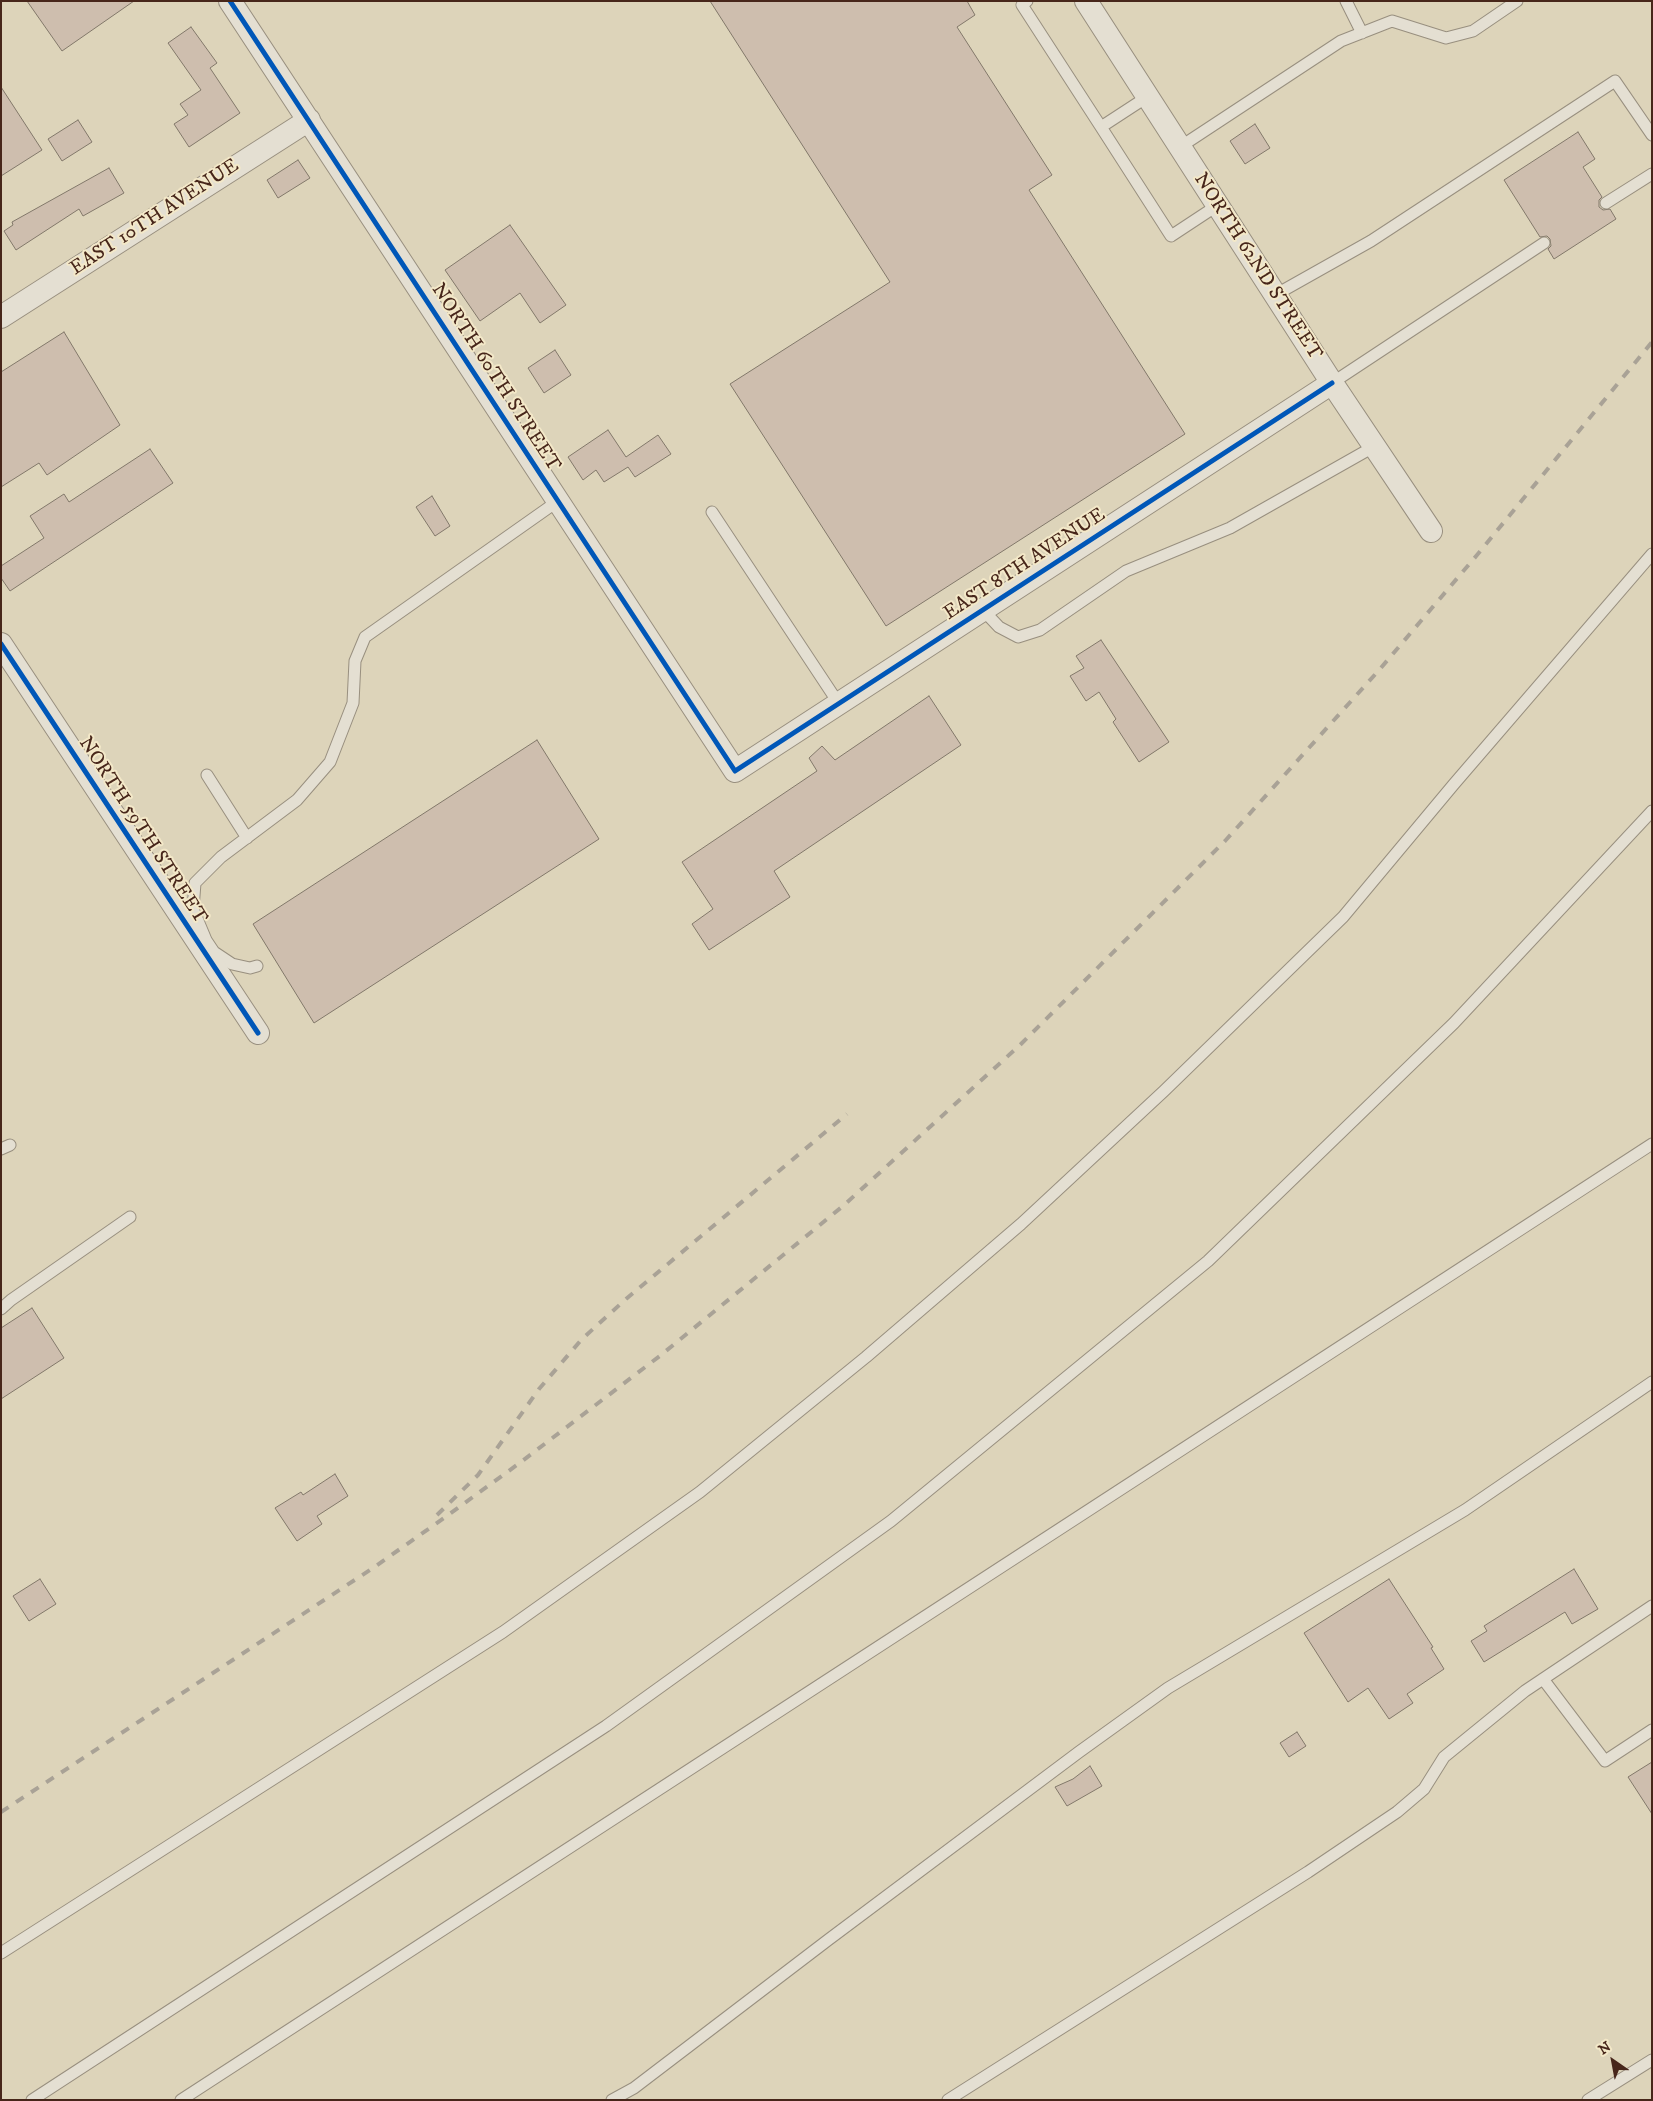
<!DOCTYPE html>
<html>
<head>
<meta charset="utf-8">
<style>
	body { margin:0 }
	#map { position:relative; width:1653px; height:2101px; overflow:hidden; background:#ddd4ba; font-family:"IM FELL DW Pica",serif }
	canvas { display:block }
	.frame { position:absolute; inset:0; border:2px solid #47261a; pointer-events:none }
	.north { position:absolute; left:1588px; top:2036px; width:50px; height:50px; -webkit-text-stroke:4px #f3e8c8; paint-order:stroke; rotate:327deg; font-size:14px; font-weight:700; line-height:20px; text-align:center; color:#47261a }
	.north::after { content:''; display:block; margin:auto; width:18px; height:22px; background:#47261a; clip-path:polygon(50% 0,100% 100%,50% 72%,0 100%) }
</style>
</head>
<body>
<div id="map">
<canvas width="1653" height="2101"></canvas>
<div class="frame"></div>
<div class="north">N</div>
</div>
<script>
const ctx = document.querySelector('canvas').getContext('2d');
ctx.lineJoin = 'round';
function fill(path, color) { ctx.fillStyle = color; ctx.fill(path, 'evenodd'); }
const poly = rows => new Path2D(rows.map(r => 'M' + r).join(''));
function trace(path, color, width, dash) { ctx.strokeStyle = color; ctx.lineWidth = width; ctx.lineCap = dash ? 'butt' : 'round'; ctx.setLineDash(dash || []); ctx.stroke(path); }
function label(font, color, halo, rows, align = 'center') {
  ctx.font = font + ' "IM FELL DW Pica",serif'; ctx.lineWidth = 4; ctx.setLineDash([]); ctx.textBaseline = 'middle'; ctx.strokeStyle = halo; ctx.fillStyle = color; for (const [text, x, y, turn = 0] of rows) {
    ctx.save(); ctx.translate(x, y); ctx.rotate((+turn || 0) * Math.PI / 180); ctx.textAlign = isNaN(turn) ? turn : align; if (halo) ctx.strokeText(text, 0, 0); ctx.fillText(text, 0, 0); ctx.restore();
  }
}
const building = poly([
	[27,1,134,1,62,51,27,1],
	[710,1,967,1,975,15,957,27,1052,175,1029,190,1185,434,886,626,730,384,890,282,710,1],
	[191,27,217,63,210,68,240,113,189,147,174,124,188,115,180,104,201,90,168,43,191,27],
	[1,87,42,150,1,176,1,87],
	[78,120,92,142,62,161,48,139,78,120],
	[1255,124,1270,148,1245,164,1230,141,1255,124],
	[1578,132,1595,159,1583,167,1602,197,1599,200,1599,207,1603,210,1610,209,1616,219,1554,259,1548,249,1551,246,1550,239,1547,236,1540,237,1504,180,1578,132],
	[298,160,310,178,278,198,267,180,298,160],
	[109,168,124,193,83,216,79,209,16,250,4,231,13,225,12,222,109,168],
	[510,225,566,305,540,323,520,293,480,321,445,270,510,225],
	[64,332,120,425,47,475,39,463,1,487,1,372,64,332],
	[555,350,571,375,544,393,528,368,555,350],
	[608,430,626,457,658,435,671,454,635,477,628,467,604,482,596,470,583,480,568,457,608,430],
	[150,449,173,483,10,591,1,578,1,566,44,538,30,516,64,494,69,502,150,449],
	[432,496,450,526,435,536,416,507,432,496],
	[1101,640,1169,742,1139,762,1113,722,1116,719,1099,692,1086,701,1070,676,1084,668,1076,656,1101,640],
	[929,696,961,745,774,871,790,897,709,950,692,924,713,909,682,862,817,771,809,758,822,746,835,760,929,696],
	[537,740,599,839,314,1023,253,924,537,740],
	[32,1308,64,1358,1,1399,1,1328,32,1308],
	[335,1474,348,1496,317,1516,322,1524,297,1541,275,1508,301,1492,303,1495,335,1474],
	[1574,1569,1598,1609,1572,1624,1565,1612,1484,1662,1471,1641,1487,1631,1484,1626,1574,1569],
	[40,1579,56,1604,29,1621,13,1596,40,1579],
	[1389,1579,1433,1647,1431,1648,1444,1669,1407,1694,1413,1703,1389,1719,1368,1688,1348,1702,1304,1633,1389,1579],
	[1297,1732,1306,1746,1289,1757,1280,1743,1297,1732],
	[1652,1762,1652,1814,1628,1777,1652,1762],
	[1090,1766,1102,1786,1067,1806,1055,1787,1073,1779,1090,1766]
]);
const lane = poly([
	[1027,1,1022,5,1101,127],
	[1346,1,1362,33],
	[1147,97,1101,127,1171,236,1218,205],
	[1180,147,1341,41,1392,21,1446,38,1473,31,1517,1],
	[1606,203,1652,174],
	[1275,295,1371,241,1615,81,1652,135],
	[1332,383,1544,243],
	[712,512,839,704],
	[983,610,999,627,1018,637,1040,630,1126,571,1230,528,1375,446],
	[207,775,247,838],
	[257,966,250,968,232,964,214,952,206,940,193,909,195,883,221,857,297,800,330,762,353,703,355,661,365,637,558,501],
	[1,1149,10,1145],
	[1,1309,11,1300,130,1217],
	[1543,1679,1605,1761,1652,1730],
	[1,1953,503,1632,700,1492,866,1357,1021,1224,1164,1091,1343,917,1454,784,1652,554],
	[32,2100,606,1726,891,1521,1208,1261,1454,1023,1652,811],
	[181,2100,1652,1144],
	[612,2100,634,2088,828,1940,1079,1752,1168,1688,1465,1510,1652,1382],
	[948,2100,1308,1872,1397,1812,1424,1789,1444,1757,1525,1691,1652,1606],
	[1588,2100,1652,2060]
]);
const street = poly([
	[230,1,735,771,1332,383],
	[1086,1,1332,383,1431,531],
	[1,317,309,120],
	[1,644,258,1033]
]);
const rail = poly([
	[437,1515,478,1475,539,1389,582,1339,626,1299,847,1114],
	[1,1812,373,1568,444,1518,521,1462,661,1355,843,1206,1020,1045,1225,841,1380,669,1477,555,1652,342]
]);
const cycleway = poly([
	[230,1,735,771,1332,383],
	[1,644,258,1033]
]);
const streetNames = [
	["EAST 10TH AVENUE",155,218,-33],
	["NORTH 62ND STREET",1257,267,57],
	["NORTH 60TH STREET",495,378,57],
	["EAST 8TH AVENUE",1025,565,-33],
	["NORTH 59TH STREET",142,831,57]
];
fill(building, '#cebeae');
trace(building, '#82786a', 1);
trace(lane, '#988f7f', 13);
trace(street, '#988f7f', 24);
trace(lane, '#e4dfd2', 11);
trace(street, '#e4dfd2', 22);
trace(rail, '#a9a296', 4, [9, 9]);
trace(cycleway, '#0057b8', 5);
label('20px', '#47261a', '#f3e8c8', streetNames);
</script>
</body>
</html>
